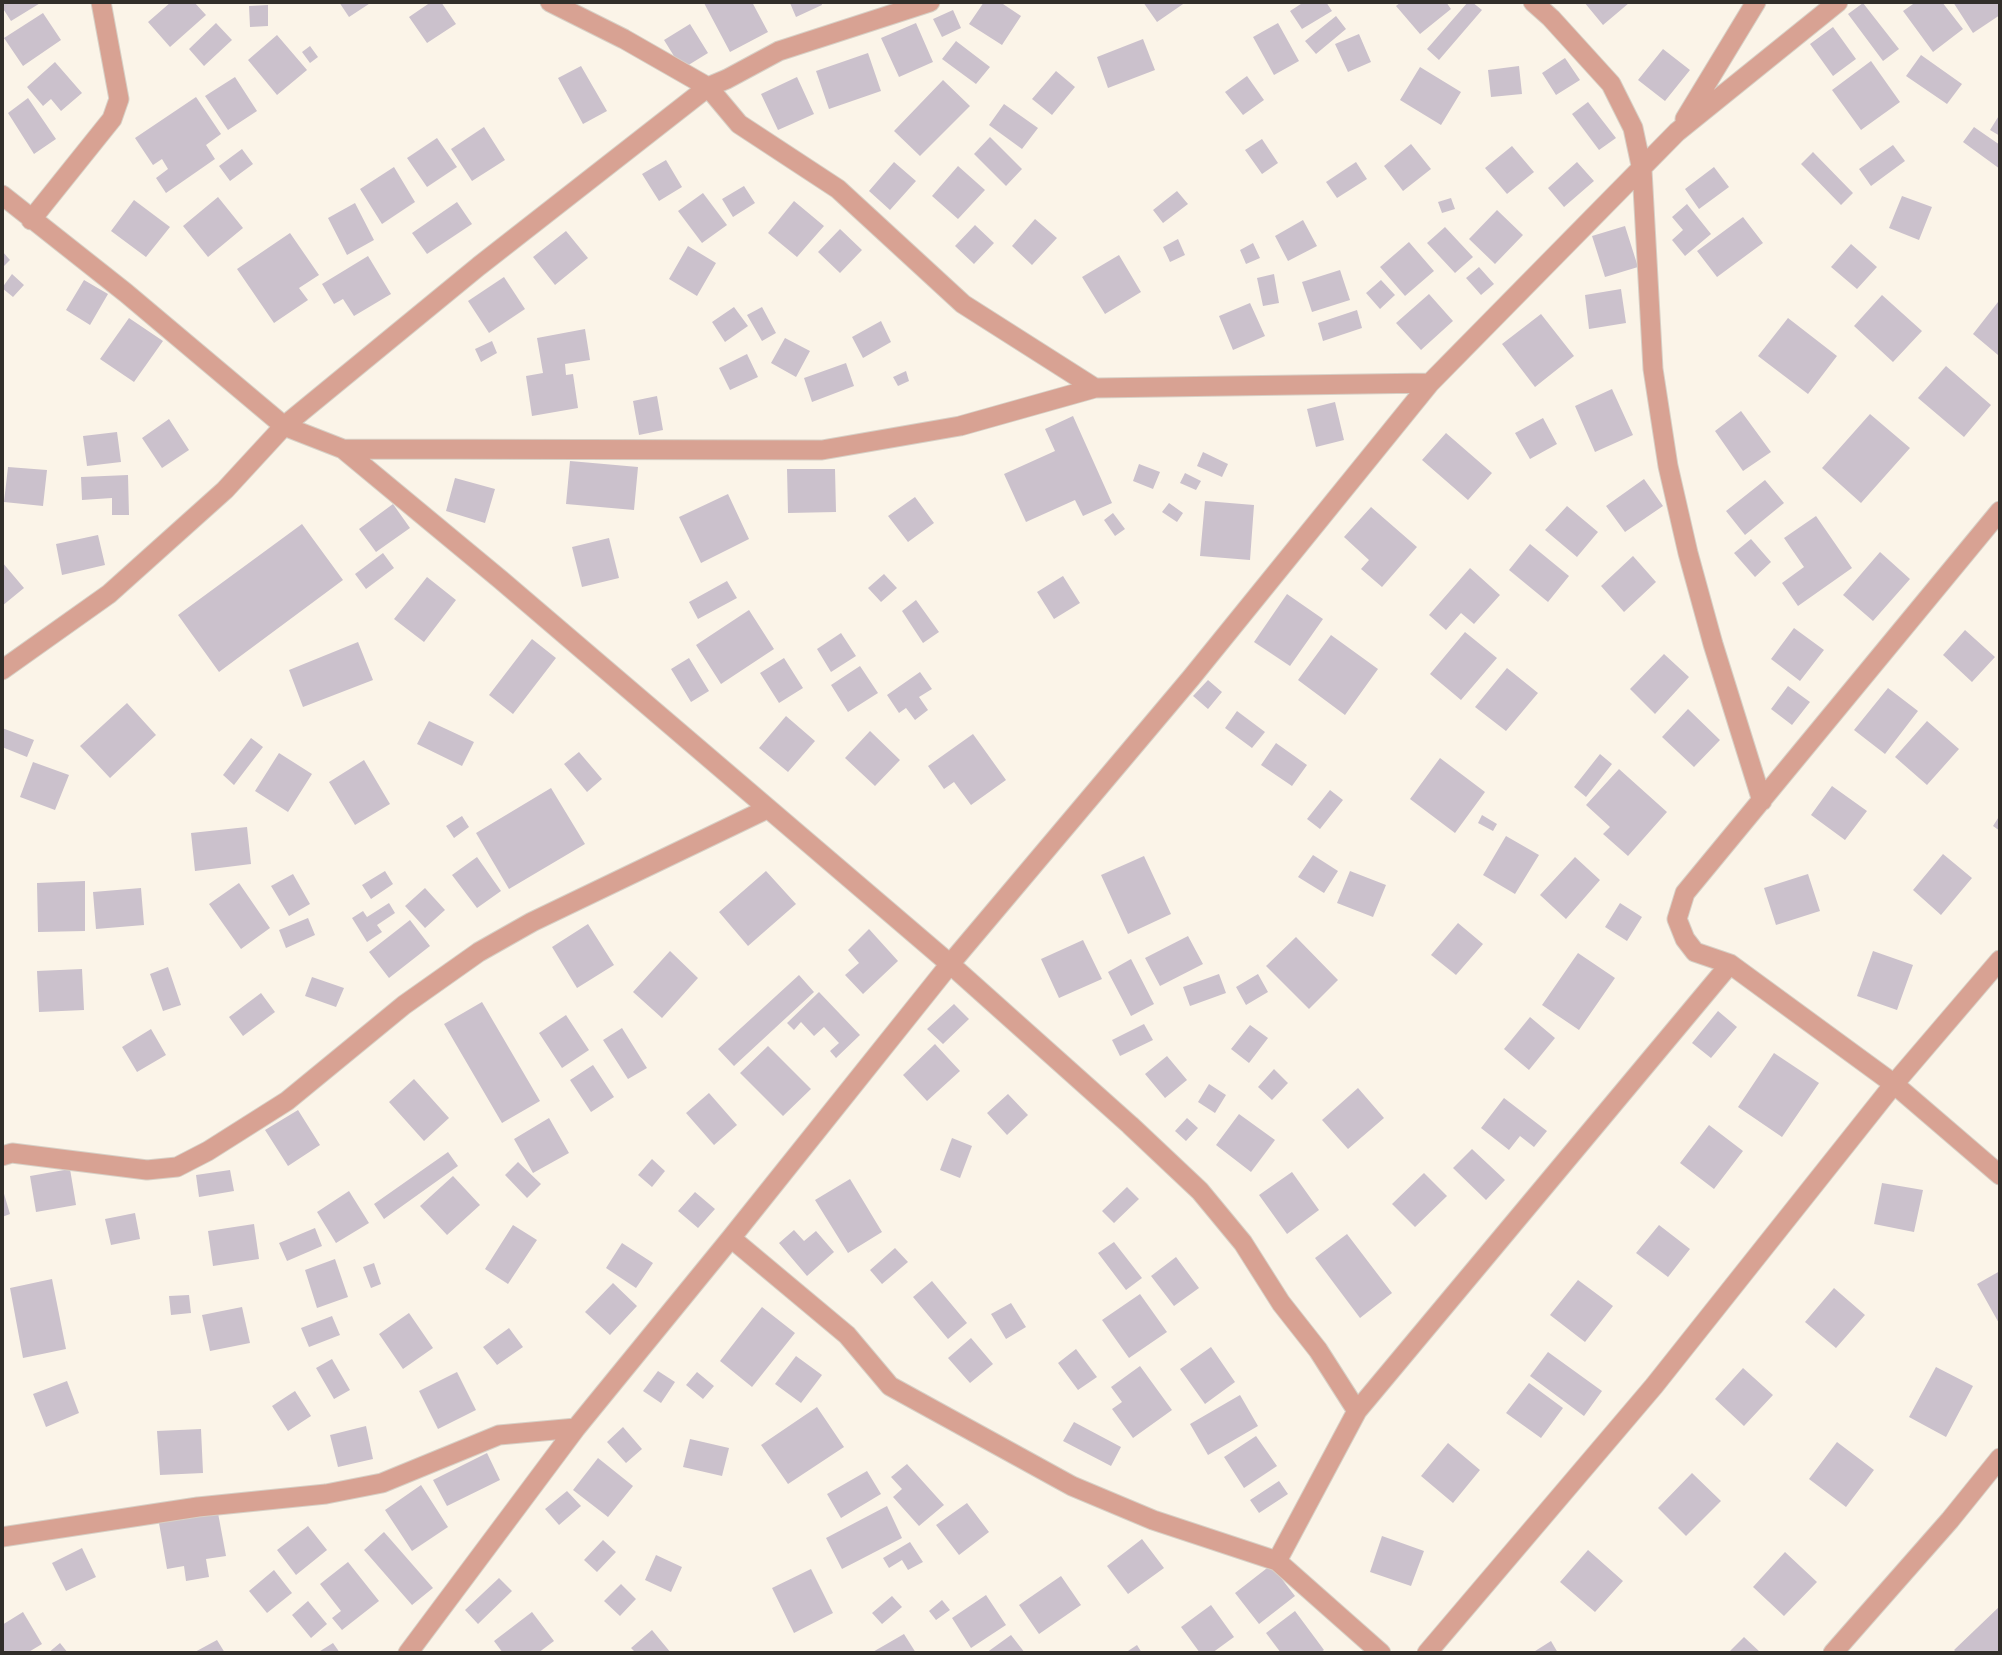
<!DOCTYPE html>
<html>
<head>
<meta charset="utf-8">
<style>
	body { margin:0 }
	#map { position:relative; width:2002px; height:1655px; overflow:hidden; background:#fbf4e8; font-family:"DejaVu Sans",sans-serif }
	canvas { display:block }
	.frame { position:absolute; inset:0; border:4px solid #312e2a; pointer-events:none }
</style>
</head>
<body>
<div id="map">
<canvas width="2002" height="1655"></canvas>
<div class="frame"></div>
</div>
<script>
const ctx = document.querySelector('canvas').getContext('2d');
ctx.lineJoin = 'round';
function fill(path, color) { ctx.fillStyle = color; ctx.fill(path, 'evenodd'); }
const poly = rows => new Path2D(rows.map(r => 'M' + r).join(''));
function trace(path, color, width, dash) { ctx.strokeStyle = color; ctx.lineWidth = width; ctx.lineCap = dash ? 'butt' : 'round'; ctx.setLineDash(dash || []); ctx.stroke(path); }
const building = poly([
	[2,2,42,2,11,21,2,7],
	[171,2,194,2,206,15,170,47,148,22],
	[339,2,372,2,349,17],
	[431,2,441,2,456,24,427,43,409,17],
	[707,2,752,2,768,32,730,52,704,3],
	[792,2,821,2,822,5,796,17,790,3],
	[984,2,1000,2,1021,16,1002,45,969,24],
	[1143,2,1186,2,1157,22],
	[1304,2,1326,2,1332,11,1302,29,1290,11],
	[1401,2,1446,2,1451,9,1420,34,1396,6],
	[1468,2,1472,2,1482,10,1439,60,1427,49],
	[1584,2,1628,2,1629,3,1603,25],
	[1916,2,1942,2,1963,29,1933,52,1903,11],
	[1953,2,1999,2,2000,15,1973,33],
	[1863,3,1899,49,1883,61,1848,14],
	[268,5,268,26,250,27,249,6],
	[953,10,961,28,942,37,933,19],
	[43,13,61,40,23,66,4,38],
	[1336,16,1346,29,1316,54,1305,41],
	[216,23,232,40,204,66,189,49],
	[916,23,933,62,899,77,881,38],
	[1278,23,1299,61,1274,75,1253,37],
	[690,24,708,53,682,69,664,40],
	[1833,27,1856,59,1833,76,1810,44],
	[1359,34,1371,62,1348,72,1335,44],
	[277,35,307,70,277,95,248,60],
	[1143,39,1155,70,1108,88,1097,57],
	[956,41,990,67,976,84,942,59],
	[310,46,318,57,310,63,302,52],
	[1663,49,1690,70,1665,101,1638,80],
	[868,53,881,91,829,109,816,71],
	[1921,55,1962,84,1947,104,1906,76],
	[1565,58,1580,80,1556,95,1542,73],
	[1871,61,1900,102,1861,130,1832,90],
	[55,62,82,93,61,111,51,99,43,106,27,87],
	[581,66,607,111,583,124,558,78],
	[1519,66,1522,94,1491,97,1488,70],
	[1420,67,1461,92,1441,125,1400,100],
	[1056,71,1075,87,1052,115,1032,99],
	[1247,76,1264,100,1243,115,1225,92],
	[235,77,257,111,228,130,205,96],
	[797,77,814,114,778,130,761,94],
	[943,80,970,106,920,156,894,131],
	[196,97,221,134,206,145,215,159,166,193,156,178,168,169,162,159,153,165,135,138],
	[28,98,56,139,34,154,8,113],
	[1588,102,1616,138,1599,150,1572,114],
	[1004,104,1038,128,1022,149,989,125],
	[2000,114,2000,136,1990,130],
	[484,127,505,160,472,181,451,149],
	[1974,127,2000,145,2000,169,1963,142],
	[990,137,1022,169,1006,186,974,154],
	[437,138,457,167,427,187,407,158],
	[1262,139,1278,163,1262,174,1245,150],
	[1411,144,1431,169,1403,191,1384,166],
	[1893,145,1905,161,1871,186,1859,169],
	[1512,146,1534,172,1507,194,1485,168],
	[242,149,253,164,230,181,219,166],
	[1813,152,1853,193,1841,205,1801,164],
	[666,160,682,187,659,201,642,174],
	[894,162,916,181,890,210,869,191],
	[1356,162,1367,179,1337,198,1326,182],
	[1577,162,1594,181,1564,207,1548,188],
	[958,166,985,190,958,219,932,196],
	[394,167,415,202,382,224,360,189],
	[1714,167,1729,187,1699,209,1685,189],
	[744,186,755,203,733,217,722,199],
	[1177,191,1188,204,1163,223,1153,210],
	[703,193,727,225,702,243,678,211],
	[1902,196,1932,207,1919,240,1889,228],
	[218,197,243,228,208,257,183,226],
	[1451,198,1455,209,1442,213,1438,202],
	[134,200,170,227,146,257,111,231],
	[794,201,824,226,797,257,768,233],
	[457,202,472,224,427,254,412,233],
	[355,203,374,240,347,255,328,218],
	[1687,204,1711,234,1685,256,1672,240,1683,230,1672,217],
	[1497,210,1523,235,1495,264,1469,239],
	[1743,217,1763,243,1717,277,1697,251],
	[1035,219,1057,238,1032,265,1012,246],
	[1303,220,1317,246,1288,261,1275,236],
	[975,225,994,243,974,264,955,246],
	[1625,226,1638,267,1605,277,1592,236],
	[1445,227,1473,257,1455,273,1427,243],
	[840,229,862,250,840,273,818,252],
	[566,231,588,258,555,285,533,257],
	[290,233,319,275,299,288,308,300,274,323,237,269],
	[1178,239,1185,255,1170,262,1163,247],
	[1409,242,1434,271,1405,296,1380,267],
	[1253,243,1260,258,1246,264,1240,250],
	[1851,244,1877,267,1857,289,1831,267],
	[688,246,716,263,697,296,669,279],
	[2,251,10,260,2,268],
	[1119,255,1141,292,1105,314,1082,277],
	[368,256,391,294,354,316,343,299,334,304,322,284],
	[1479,267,1494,284,1481,295,1466,278],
	[1340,270,1350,300,1312,312,1302,282],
	[12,274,24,285,13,297,2,288],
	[1274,274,1279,303,1263,306,1257,278],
	[504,277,525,309,489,333,468,301],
	[84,280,108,294,90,325,66,310],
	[1381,280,1395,295,1380,309,1366,293],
	[1621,289,1626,323,1589,329,1585,295],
	[1429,294,1453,321,1421,350,1396,323],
	[1882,295,1922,331,1893,362,1854,326],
	[1998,302,2000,304,2000,353,1998,355,1973,334],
	[1250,303,1265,336,1233,350,1219,316],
	[734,307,748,326,725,342,712,322],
	[762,307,776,333,762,341,747,315],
	[1357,310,1362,328,1323,341,1318,323],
	[1541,314,1574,356,1535,387,1502,344],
	[129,318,163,341,134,382,100,359],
	[1788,318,1837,356,1808,394,1758,356],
	[881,321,891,342,863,358,852,337],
	[585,329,590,360,565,364,566,375,573,374,578,408,532,416,526,376,543,373,537,338],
	[785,338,810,351,796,377,771,363],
	[492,341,497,353,481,362,475,349],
	[747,354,758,377,730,390,719,368],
	[846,363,854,386,812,402,804,378],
	[1946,366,1991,405,1964,437,1918,398],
	[906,371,909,381,898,386,893,377],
	[1612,389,1633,435,1595,452,1575,406],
	[657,396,663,430,639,435,633,401],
	[1335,402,1344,440,1316,447,1307,409],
	[1741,411,1771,452,1743,471,1715,431],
	[1870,414,1910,448,1861,503,1822,468],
	[1073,416,1112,503,1083,516,1075,500,1026,522,1004,474,1055,451,1045,429],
	[1543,418,1557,444,1530,459,1515,433],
	[169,419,189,450,162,468,142,438],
	[117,432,121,462,87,466,83,436],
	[1446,433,1492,473,1468,500,1422,460],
	[1203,452,1228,464,1222,477,1197,466],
	[570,461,638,467,634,510,566,504],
	[1139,464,1160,472,1153,489,1133,481],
	[8,467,47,470,43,506,4,502],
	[787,469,835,469,836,512,788,513],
	[1185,473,1201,481,1196,490,1180,483],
	[128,475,129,515,112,515,112,498,82,500,81,477],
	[455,478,495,489,485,523,446,511],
	[1644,479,1663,506,1625,532,1606,506],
	[1765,480,1784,503,1745,535,1726,511],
	[728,494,749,539,701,563,679,517],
	[915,497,934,523,908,542,888,516],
	[1205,501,1254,505,1250,560,1200,556],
	[1169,503,1183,513,1177,522,1162,512],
	[393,504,410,528,376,552,359,529],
	[1567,506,1598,532,1577,557,1545,530],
	[1371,507,1417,547,1382,587,1361,569,1369,560,1344,537],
	[1113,513,1125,529,1115,536,1104,520],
	[1816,516,1852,568,1798,606,1782,583,1804,567,1784,538],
	[302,524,343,580,219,672,178,615],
	[98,535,105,565,62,575,56,544],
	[609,538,619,578,582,587,572,547],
	[1751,539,1771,562,1755,577,1734,553],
	[1530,544,1569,576,1548,602,1509,570],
	[1880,552,1910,579,1873,621,1843,595],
	[383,553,394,568,366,589,355,574],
	[1633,556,1656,582,1624,612,1601,586],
	[2,562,24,588,2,606],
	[1470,568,1500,595,1474,624,1461,613,1446,630,1429,615],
	[884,574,897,588,881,602,868,588],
	[1063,576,1080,603,1054,619,1037,592],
	[427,577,456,600,424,642,394,619],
	[727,581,737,598,698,619,689,602],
	[1287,594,1323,619,1290,666,1254,642],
	[916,600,939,632,923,643,902,611],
	[749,610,774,649,721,684,696,645],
	[1794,628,1824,650,1800,681,1771,659],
	[1965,630,1995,657,1972,682,1943,655],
	[1465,632,1497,658,1461,700,1430,674],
	[841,633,856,656,831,672,817,649],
	[1331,635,1378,669,1345,715,1298,680],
	[532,639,556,658,513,714,489,695],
	[358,642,373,680,303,707,289,670],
	[1664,654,1689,677,1655,714,1630,689],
	[689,658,709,691,691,702,671,669],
	[784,658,803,688,779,703,760,673],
	[860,666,878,693,848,712,831,685],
	[1507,668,1538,693,1506,731,1475,707],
	[920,672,932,689,919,697,928,710,915,720,906,708,899,713,887,695],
	[1208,680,1222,692,1208,709,1193,696],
	[1788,686,1810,702,1792,725,1771,709],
	[1888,688,1918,711,1885,754,1854,730],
	[127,703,156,735,110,778,80,746],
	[1688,709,1720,740,1694,767,1662,737],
	[1237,711,1265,732,1252,748,1225,728],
	[786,716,815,741,788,772,759,748],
	[429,721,474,742,462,766,417,744],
	[1927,721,1959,749,1927,785,1895,757],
	[2,728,34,740,27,757,2,747],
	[870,731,900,760,875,786,845,758],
	[973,734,1006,780,971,805,954,782,944,789,928,766],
	[251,738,263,747,234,785,223,775],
	[1276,743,1307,765,1292,786,1261,765],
	[579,752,602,779,587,792,564,764],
	[279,753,312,774,288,812,255,791],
	[1600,754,1612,764,1586,797,1574,787],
	[1440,758,1485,792,1455,833,1410,799],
	[364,760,390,804,355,825,329,782],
	[33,762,69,775,55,810,20,797],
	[1619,769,1667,812,1628,856,1603,834,1610,827,1586,805],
	[1832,786,1867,811,1845,840,1811,815],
	[551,788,585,844,509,889,476,833],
	[1330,790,1343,800,1320,829,1307,819],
	[1482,815,1497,824,1493,831,1478,823],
	[2000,815,2000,831,1993,826],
	[462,816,469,827,454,838,446,826],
	[247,827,251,864,195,871,191,833],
	[1506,836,1539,855,1515,894,1483,875],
	[1943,854,1972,878,1941,915,1913,890],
	[1313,855,1338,871,1324,893,1298,877],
	[1144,856,1171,914,1128,934,1101,875],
	[477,857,501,891,477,908,452,875],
	[1575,857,1600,880,1566,919,1540,895],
	[385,871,393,884,371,899,362,885],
	[766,871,796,904,748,946,719,912],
	[1350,871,1386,885,1373,917,1337,903],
	[293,874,310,904,289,916,271,886],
	[1808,874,1820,911,1776,925,1764,888],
	[85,881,85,931,38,932,37,883],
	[239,883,270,928,241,949,209,904],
	[141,888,144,925,96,929,93,892],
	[425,888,445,910,425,928,405,906],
	[389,903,395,913,377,925,382,932,367,942,352,918,363,911,367,917],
	[1620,903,1642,917,1627,941,1605,927],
	[308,918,315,935,286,948,279,930],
	[410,920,430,946,389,978,369,952],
	[1458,923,1483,944,1456,975,1431,955],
	[588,924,614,965,577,988,552,947],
	[869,929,898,961,863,994,845,975,859,963,848,950],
	[1188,936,1203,964,1160,986,1145,958],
	[1296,937,1338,980,1309,1009,1266,966],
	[1083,940,1102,979,1059,998,1041,959],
	[670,951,698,978,662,1018,633,992],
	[1873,951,1913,965,1897,1010,1857,996],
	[1578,953,1615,978,1579,1030,1542,1005],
	[1131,959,1154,1004,1131,1016,1108,972],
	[168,967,181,1005,163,1011,150,974],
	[82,969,84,1010,39,1012,37,971],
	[1219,974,1226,993,1190,1006,1183,987],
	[1258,974,1268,992,1246,1005,1236,987],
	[799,975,814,992,734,1066,718,1049],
	[312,977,344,988,336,1007,305,996],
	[819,992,860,1035,836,1058,830,1051,839,1043,824,1027,814,1036,801,1022,794,1030,787,1023],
	[261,993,275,1012,243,1036,229,1017],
	[482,1002,540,1101,502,1123,444,1024],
	[954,1004,969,1019,943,1044,927,1029],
	[1718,1011,1737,1027,1711,1058,1692,1043],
	[566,1015,589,1050,562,1068,539,1033],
	[1530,1017,1555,1038,1529,1070,1504,1049],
	[1144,1024,1153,1040,1120,1056,1112,1040],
	[1250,1025,1268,1038,1249,1063,1231,1049],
	[622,1028,647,1068,628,1079,603,1040],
	[151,1029,166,1055,137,1072,122,1047],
	[935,1044,960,1071,927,1101,903,1075],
	[768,1046,811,1089,783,1116,740,1073],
	[1774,1053,1819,1083,1782,1137,1738,1107],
	[1167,1056,1187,1080,1165,1098,1145,1074],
	[593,1065,614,1097,591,1112,570,1080],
	[1274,1069,1288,1083,1272,1100,1258,1087],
	[414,1079,449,1118,424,1141,389,1102],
	[1209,1084,1226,1095,1215,1113,1198,1102],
	[1358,1088,1384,1118,1348,1149,1322,1120],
	[709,1093,737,1125,714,1145,686,1113],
	[1008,1094,1028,1115,1007,1135,987,1113],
	[1504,1098,1547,1131,1534,1147,1520,1136,1509,1150,1481,1128],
	[298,1110,320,1145,288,1166,265,1130],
	[1239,1114,1275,1140,1251,1172,1216,1145],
	[549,1118,569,1153,533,1173,514,1139],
	[1187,1118,1198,1128,1186,1141,1175,1131],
	[1709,1125,1743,1151,1714,1189,1680,1163],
	[952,1138,972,1146,960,1178,940,1170],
	[1472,1149,1505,1180,1486,1200,1453,1168],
	[448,1152,458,1166,384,1219,374,1204],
	[652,1159,665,1171,652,1187,638,1175],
	[518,1162,541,1184,527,1198,505,1175],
	[70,1169,76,1205,36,1212,30,1176],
	[230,1170,234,1191,199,1197,196,1175],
	[1292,1172,1319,1210,1287,1234,1259,1195],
	[1424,1173,1447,1196,1415,1227,1392,1204],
	[453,1176,480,1205,447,1235,420,1206],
	[850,1179,882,1232,848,1253,815,1200],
	[1882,1183,1923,1190,1914,1232,1874,1224],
	[2,1187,10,1214,2,1217],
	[1127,1187,1139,1199,1114,1223,1102,1211],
	[349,1191,369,1223,336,1243,317,1212],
	[695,1192,715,1209,698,1228,678,1211],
	[135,1213,140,1239,111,1245,105,1219],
	[254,1224,259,1259,213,1266,208,1231],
	[513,1225,537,1240,508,1284,485,1269],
	[1659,1225,1690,1249,1668,1277,1636,1253],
	[315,1228,322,1246,287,1261,279,1243],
	[794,1230,804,1241,816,1231,834,1252,807,1276,779,1243],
	[1347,1234,1392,1293,1360,1318,1315,1258],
	[1114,1242,1142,1278,1126,1290,1098,1253],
	[622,1243,653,1263,636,1288,606,1268],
	[895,1248,908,1262,882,1284,870,1270],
	[1176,1257,1199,1288,1174,1306,1151,1276],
	[335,1259,348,1297,317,1308,305,1270],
	[374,1263,381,1284,371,1288,363,1267],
	[2000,1271,2000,1325,1977,1284],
	[52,1279,66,1349,23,1358,10,1288],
	[1578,1280,1613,1306,1585,1342,1550,1315],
	[932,1281,967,1323,948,1339,913,1297],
	[613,1283,637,1306,610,1335,585,1312],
	[1834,1288,1865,1315,1836,1348,1805,1322],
	[1140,1294,1167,1332,1129,1358,1102,1320],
	[189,1295,191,1313,171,1315,169,1296],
	[1011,1303,1026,1327,1006,1339,991,1314],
	[242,1307,250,1343,210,1351,202,1315],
	[762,1307,795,1333,752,1387,720,1361],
	[409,1313,433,1348,403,1369,379,1334],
	[332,1316,340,1335,309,1347,301,1328],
	[509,1328,523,1347,497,1365,483,1347],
	[971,1338,993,1364,970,1383,948,1358],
	[1211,1347,1235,1382,1205,1404,1180,1369],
	[1076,1349,1097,1377,1078,1390,1058,1363],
	[1548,1352,1602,1391,1584,1416,1530,1376],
	[796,1356,822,1375,801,1403,775,1384],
	[332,1359,350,1390,334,1399,316,1368],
	[1140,1366,1172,1410,1133,1438,1112,1409,1122,1402,1111,1387],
	[1936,1367,1973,1386,1946,1437,1909,1417],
	[1743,1368,1773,1395,1744,1426,1715,1399],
	[658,1371,675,1382,661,1403,643,1391],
	[457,1372,476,1410,438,1429,419,1391],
	[697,1372,714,1386,703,1399,686,1385],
	[67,1381,79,1413,46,1427,33,1394],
	[1529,1383,1563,1408,1541,1438,1506,1413],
	[295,1391,311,1416,288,1431,272,1406],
	[1240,1395,1258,1426,1208,1455,1190,1424],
	[817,1407,844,1447,788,1484,761,1445],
	[1074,1422,1121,1447,1111,1466,1063,1441],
	[366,1426,373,1459,338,1467,330,1435],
	[623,1427,642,1449,626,1463,607,1442],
	[201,1429,203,1473,160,1475,157,1431],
	[1256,1436,1277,1466,1244,1488,1224,1457],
	[690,1439,729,1448,722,1476,683,1467],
	[1837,1442,1874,1470,1846,1507,1809,1479],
	[1448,1443,1480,1470,1453,1503,1421,1476],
	[487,1453,500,1480,447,1506,433,1480],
	[598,1458,633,1486,608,1517,573,1490],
	[907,1464,944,1505,919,1526,893,1497,902,1489,891,1477],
	[867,1471,881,1494,841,1518,827,1494],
	[1692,1473,1721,1501,1686,1536,1658,1508],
	[1279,1481,1288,1494,1259,1513,1250,1500],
	[421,1485,448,1527,412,1551,385,1510],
	[567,1491,581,1506,559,1525,545,1509],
	[967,1503,989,1532,959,1555,936,1525],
	[887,1506,902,1538,842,1569,826,1538],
	[218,1513,226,1556,206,1559,209,1577,186,1581,184,1566,167,1569,159,1523],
	[308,1526,327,1550,296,1575,277,1550],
	[384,1532,433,1588,412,1605,364,1550],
	[1382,1536,1424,1551,1411,1586,1370,1572],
	[1142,1539,1164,1568,1128,1594,1107,1566],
	[603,1540,616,1552,597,1572,584,1560],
	[910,1542,923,1562,908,1570,902,1560,889,1568,883,1558],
	[82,1548,96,1577,66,1591,52,1563],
	[1588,1550,1623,1581,1595,1612,1560,1582],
	[1785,1552,1817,1582,1784,1616,1753,1587],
	[656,1555,682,1567,671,1592,645,1580],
	[348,1562,379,1601,342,1630,332,1618,341,1611,320,1584],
	[1271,1565,1295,1596,1259,1624,1235,1593],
	[811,1569,833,1613,794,1633,772,1588],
	[274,1570,292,1593,267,1613,249,1591],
	[1061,1576,1081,1605,1039,1634,1019,1605],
	[499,1578,512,1591,478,1624,465,1610],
	[621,1584,636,1599,620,1616,604,1601],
	[986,1595,1006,1625,971,1648,952,1618],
	[892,1596,902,1607,882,1624,872,1613],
	[942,1600,950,1610,936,1620,929,1611],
	[308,1601,327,1624,311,1638,292,1615],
	[1211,1605,1234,1637,1212,1653,1200,1653,1181,1627],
	[2000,1606,2000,1653,1957,1653,1954,1650],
	[1295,1611,1324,1650,1320,1653,1281,1653,1266,1633],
	[23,1612,42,1644,27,1653,2,1653,2,1625],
	[532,1612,554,1641,538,1653,503,1653,494,1641],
	[652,1630,671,1653,636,1653,631,1648],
	[904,1634,916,1653,871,1653],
	[1011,1635,1025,1653,986,1653],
	[1744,1637,1761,1653,1728,1653],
	[217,1640,225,1653,193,1653],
	[1551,1641,1558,1653,1532,1653],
	[60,1643,68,1653,48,1653],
	[333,1643,340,1653,317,1653],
	[1137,1645,1142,1653,1125,1653]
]);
const minor = poly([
	[550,2,624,39,708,87,739,124,838,189,963,304,1095,388],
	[1533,2,1551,18,1611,84,1633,128,1642,170,1653,369,1668,466,1688,553,1713,644,1762,801],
	[1685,119,1756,2],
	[2,195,126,293,284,426,343,449,501,580,950,964,1130,1125,1200,1191,1243,1243,1281,1303,1318,1350,1357,1411],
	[31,220,112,119,119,99,101,2],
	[343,449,822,450,960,426,1095,388,1430,383],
	[2000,511,1685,893,1677,919,1685,939,1695,952,1730,964,1894,1084,2000,1175],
	[2,670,109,594,225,490,284,426,479,266,708,87,727,79,779,51,930,2],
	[2,1156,12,1153,147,1170,177,1167,208,1151,287,1101,404,1005,479,952,532,922,767,809],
	[731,1238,847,1335,890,1386,1072,1486,1153,1520,1277,1561,1381,1653],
	[2,1537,198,1507,326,1494,382,1483,499,1435,576,1428],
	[1277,1561,1357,1411,1730,964],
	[408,1653,576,1428,731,1238,950,964,1191,678,1430,383,1677,132,1838,2],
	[1427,1653,1654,1386,1894,1084,2000,960],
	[1833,1653,1950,1520,2000,1458]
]);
fill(building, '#cbc1cc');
trace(minor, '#d7d0c6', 21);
trace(minor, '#d8a293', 19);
</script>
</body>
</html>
